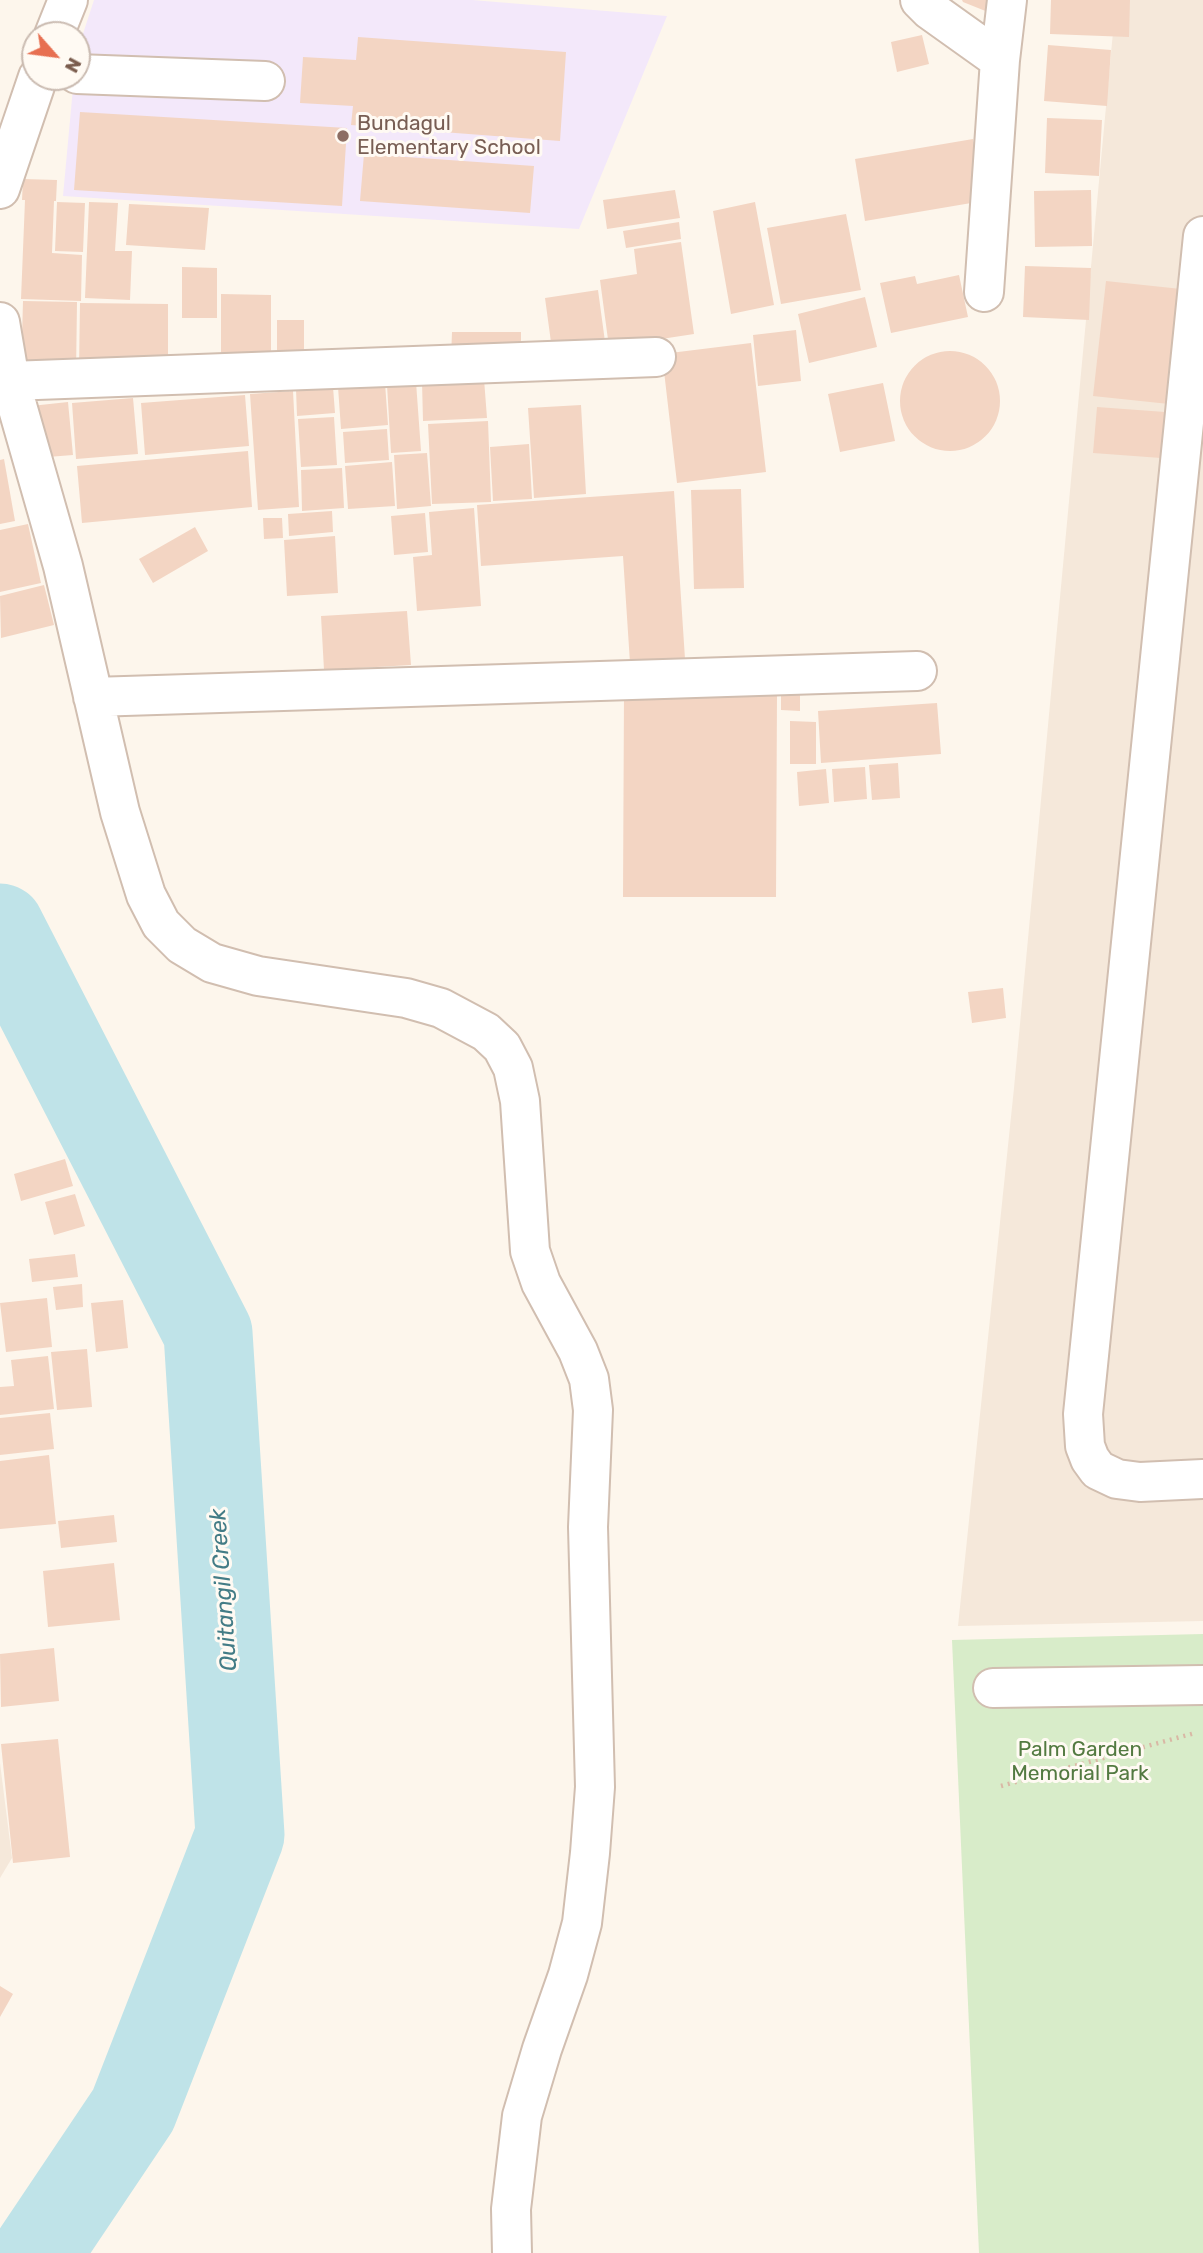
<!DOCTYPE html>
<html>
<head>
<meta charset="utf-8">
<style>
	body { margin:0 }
	#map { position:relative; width:1203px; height:2253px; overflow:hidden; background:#fdf6ec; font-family:Rubik,sans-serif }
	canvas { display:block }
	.north { position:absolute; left:21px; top:21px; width:70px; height:70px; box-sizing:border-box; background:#fffaf3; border:2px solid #cabbb1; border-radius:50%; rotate:118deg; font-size:19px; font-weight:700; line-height:28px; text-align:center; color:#7a5c4d }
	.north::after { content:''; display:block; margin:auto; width:24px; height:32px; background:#e76f51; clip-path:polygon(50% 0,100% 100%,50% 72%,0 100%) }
</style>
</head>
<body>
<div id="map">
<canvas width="1203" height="2253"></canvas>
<div class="north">N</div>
</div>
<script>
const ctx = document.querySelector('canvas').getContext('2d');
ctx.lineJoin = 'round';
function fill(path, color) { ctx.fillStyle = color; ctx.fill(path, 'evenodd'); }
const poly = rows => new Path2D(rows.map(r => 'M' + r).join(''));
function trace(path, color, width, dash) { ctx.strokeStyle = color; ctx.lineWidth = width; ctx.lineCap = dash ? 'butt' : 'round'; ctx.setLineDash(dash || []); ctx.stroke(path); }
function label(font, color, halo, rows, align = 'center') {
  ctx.font = font + ' Rubik,sans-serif'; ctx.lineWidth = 6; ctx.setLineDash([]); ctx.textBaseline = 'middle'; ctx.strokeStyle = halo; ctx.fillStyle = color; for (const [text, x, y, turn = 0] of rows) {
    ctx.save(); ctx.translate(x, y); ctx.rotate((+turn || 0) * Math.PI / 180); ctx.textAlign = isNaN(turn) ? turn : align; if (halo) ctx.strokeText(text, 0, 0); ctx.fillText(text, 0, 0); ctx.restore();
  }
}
const residential = poly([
	[1116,0,1203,0,1203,1621,958,1626,1014,1088],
	[0,1763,12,1858,0,1878]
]);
const education = poly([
	[94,0,472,0,667,16,579,229,63,196,74,77,77,77,77,52]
]);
const green = poly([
	[1203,1634,1203,2253,979,2253,952,1640]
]);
const river = poly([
	[0,928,208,1333,240,1835,133,2110,37,2253]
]);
const building = poly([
	[962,0,994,0,993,14,963,2],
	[1051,0,1130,0,1129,37,1050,34],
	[922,35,929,64,897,72,891,42],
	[358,37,566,52,560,141,351,125,353,106,300,103,303,57,356,60],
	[1048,45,1111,50,1107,106,1044,101],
	[80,112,347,128,342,206,74,190],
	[1047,118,1102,120,1099,176,1045,173],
	[973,139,983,201,865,221,855,159],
	[364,154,534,166,530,213,360,201],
	[23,179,57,180,56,201,54,201,52,253,82,255,81,301,21,299,25,200,22,200],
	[675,190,680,218,607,229,603,200],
	[1091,190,1092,246,1035,247,1034,191],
	[57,202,85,203,83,252,55,251],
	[89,202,118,203,115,251,132,251,130,300,85,298],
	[755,202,774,305,731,314,713,211],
	[129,204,209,208,205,250,126,245],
	[846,214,861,290,781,304,767,228],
	[679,222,681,239,626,248,623,231],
	[681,242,694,334,609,347,600,280,637,274,634,249],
	[1025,266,1091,268,1089,320,1023,317],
	[182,267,217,268,217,318,182,318],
	[959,275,968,317,891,333,880,283,915,276,917,284],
	[1106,281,1181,289,1169,404,1093,396],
	[598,290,606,349,553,357,545,298],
	[221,294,271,295,271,363,221,363],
	[865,297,877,347,809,363,798,314],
	[23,301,77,302,76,374,21,373],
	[80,303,168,304,168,370,79,370],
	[277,320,304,320,304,359,277,359],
	[796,330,801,381,758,386,753,335],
	[452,332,521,332,521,358,451,358],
	[751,343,766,472,677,483,662,354],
	'900 401a50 50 0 1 1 100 0a50 50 0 1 1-100 0Z',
	[484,379,487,418,423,421,422,382],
	[416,382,421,451,391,453,387,385],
	[385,383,388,425,341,429,338,387],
	[883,383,895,441,840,452,828,394],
	[333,387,335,413,297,416,296,389],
	[293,391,299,507,258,510,250,394],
	[245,395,249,446,145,455,141,403],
	[133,398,138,454,76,459,72,403],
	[68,402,73,455,35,458,31,406],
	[581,405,586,494,534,498,528,408],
	[1097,407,1165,412,1161,458,1093,453],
	[334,417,337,465,301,467,298,419],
	[488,421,491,502,432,504,428,424],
	[387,429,389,460,345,463,343,432],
	[529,444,532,499,493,501,490,447],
	[248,451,252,507,82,523,77,466],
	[427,453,431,506,397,509,394,455],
	[4,459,15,521,0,524,0,460],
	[392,462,395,506,348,509,345,466],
	[342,468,344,508,302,511,301,470],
	[741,489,744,588,694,589,691,490],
	[674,491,685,659,630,663,623,556,481,566,477,505],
	[474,508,481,606,417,611,413,557,432,555,429,512],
	[332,511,333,532,289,536,288,514],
	[425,513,428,552,394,555,391,516],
	[263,518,282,518,283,538,264,539],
	[28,524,41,583,0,592,0,530],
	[195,527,208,551,153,583,139,559],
	[335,536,338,593,287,596,284,540],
	[44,585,54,625,1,638,0,596],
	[407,611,411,665,324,670,321,616],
	[781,682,800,682,800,711,781,710],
	[624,693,777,694,776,897,623,897],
	[937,703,941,754,821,763,818,711],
	[790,721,816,722,816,764,790,764],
	[898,763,900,798,872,800,869,765],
	[865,767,867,799,834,802,832,769],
	[826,769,829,803,799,806,797,772],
	[1003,988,1006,1018,972,1023,968,992],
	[65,1159,73,1186,21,1201,14,1174],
	[75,1194,85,1226,54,1235,45,1202],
	[75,1254,78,1277,32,1282,29,1259],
	[82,1284,83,1307,56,1310,53,1287],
	[47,1298,52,1347,6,1352,0,1303],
	[123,1300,128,1348,96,1352,91,1303],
	[87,1349,92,1407,57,1410,51,1352],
	[48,1356,54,1409,0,1415,0,1387,14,1386,11,1360],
	[50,1413,54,1449,0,1455,0,1418],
	[49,1455,56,1524,0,1529,0,1461],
	[114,1515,117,1542,61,1548,58,1521],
	[114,1563,120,1620,48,1627,43,1571],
	[54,1648,59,1701,1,1707,0,1654],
	[58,1739,70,1857,13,1863,1,1744],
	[0,1986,13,1994,0,2017]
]);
const path = poly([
	[1001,1786,1195,1733]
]);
const minor = poly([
	[920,0,930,10,1000,60],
	[54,35,68,0],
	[77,74,265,81],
	[0,189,38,77],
	[1203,236,1083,1414,1085,1446,1090,1459,1098,1470,1117,1479,1140,1482,1203,1479],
	[984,292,1000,60,1007,0],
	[0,322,10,381,63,566,120,812,146,895,161,924,182,945,212,963,258,976,406,998,441,1008,486,1032,502,1047,513,1068,520,1101,530,1251,541,1283,578,1351,589,1379,593,1410,588,1527,595,1787,590,1853,582,1923,568,1975,542,2049,522,2116,511,2209,512,2253],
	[10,381,656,357],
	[93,697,917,671],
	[993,1688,1203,1685]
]);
const markers = [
	[343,136,7,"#8d6e63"]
];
const educationNames = [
	["Bundagul",357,124],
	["Elementary School",357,148]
];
const parkNames = [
	["Palm Garden",1080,1750],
	["Memorial Park",1080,1774]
];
const waterNames = [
	["Quitangil Creek",224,1590,-94]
];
fill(residential, '#f5e8da');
fill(education, '#f3e8fa');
fill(green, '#d8ecc9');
trace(river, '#bfe3e8', 89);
fill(building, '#f3d5c3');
trace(minor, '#d1beb0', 42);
trace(path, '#d9b8a5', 4.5, [2, 5]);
trace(minor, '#fff', 38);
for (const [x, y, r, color] of markers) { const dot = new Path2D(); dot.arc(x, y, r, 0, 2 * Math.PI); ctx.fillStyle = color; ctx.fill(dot); trace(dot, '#fffaf3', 2.5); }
label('21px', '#785e54', '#fffaf3', educationNames, 'left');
label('21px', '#537a41', '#fffaf3', parkNames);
label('italic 23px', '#437c86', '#fffaf3', waterNames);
</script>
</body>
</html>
